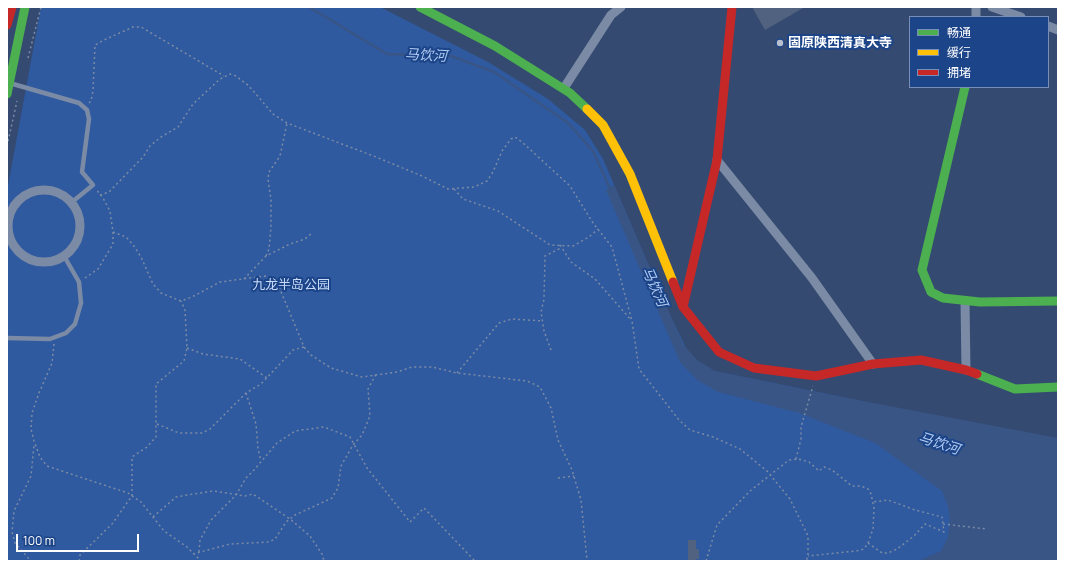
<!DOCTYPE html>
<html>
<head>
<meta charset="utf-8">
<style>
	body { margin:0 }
	#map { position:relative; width:1065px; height:568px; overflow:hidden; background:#344a70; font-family:Manrope,"Noto Sans SC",sans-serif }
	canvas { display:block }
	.frame { position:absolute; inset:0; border:8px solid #fff; pointer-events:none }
	.legend { position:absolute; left:909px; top:16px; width:140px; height:72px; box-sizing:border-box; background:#1c4488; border:1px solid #778fb8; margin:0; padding:5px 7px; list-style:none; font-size:12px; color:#fff }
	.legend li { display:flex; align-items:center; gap:8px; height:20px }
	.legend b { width:20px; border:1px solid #778fb8 }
	.scale { position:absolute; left:16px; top:534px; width:123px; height:18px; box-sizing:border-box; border:2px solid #fff; border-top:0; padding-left:5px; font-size:12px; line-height:14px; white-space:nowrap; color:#fff; -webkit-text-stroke:3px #1c4488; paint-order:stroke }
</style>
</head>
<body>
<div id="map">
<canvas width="1065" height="568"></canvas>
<div class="frame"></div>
<ul class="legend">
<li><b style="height:5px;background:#4caf50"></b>畅通</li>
<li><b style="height:5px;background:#ffc107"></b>缓行</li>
<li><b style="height:5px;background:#c62828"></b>拥堵</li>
</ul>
<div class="scale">100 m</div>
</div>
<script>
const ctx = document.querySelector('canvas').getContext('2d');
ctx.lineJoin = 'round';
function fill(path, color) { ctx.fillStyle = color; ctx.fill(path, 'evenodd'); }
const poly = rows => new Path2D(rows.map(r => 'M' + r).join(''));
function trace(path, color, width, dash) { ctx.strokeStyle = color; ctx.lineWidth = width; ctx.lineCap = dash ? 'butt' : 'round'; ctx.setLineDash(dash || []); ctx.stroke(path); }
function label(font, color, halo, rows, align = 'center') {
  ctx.font = font + ' Manrope,"Noto Sans SC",sans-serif'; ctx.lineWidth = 4; ctx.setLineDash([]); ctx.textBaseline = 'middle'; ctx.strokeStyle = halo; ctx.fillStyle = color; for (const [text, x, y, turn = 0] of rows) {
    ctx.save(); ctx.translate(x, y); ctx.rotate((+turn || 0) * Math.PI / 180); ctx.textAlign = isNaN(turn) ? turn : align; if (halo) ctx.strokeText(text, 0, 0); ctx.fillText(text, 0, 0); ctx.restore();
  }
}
const green = poly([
	[41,7,380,7,488,62,548,99,585,130,603,159,670,315,691,358,710,370,1058,441,1058,561,7,561,7,191]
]);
const water = poly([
	[614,185,683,344,697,360,715,371,826,394,1058,438,1058,561,918,561,941,551,948,537,950,521,948,506,942,491,875,443,799,413,718,392,697,380,680,362,606,190]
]);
const stream = poly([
	[309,7,387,54,451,56,494,72,568,123,593,151,611,191]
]);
const building = poly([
	[752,7,805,7,765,30],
	[688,540,696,540,696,549,699,549,699,559,696,559,696,561,688,561]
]);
const path = poly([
	[28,58,41,7],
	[89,103,91,101,93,91,95,45,104,40,133,27,141,27,224,76],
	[7,146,17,101],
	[454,189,463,199,498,211,550,245,573,246,589,237,598,229],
	[100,195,109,192,143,157,150,146,161,137,178,127,193,104,220,79,230,74,236,76,249,86,273,114,287,123,376,157,422,176,448,189,474,187,487,181,493,172,502,151,511,139,515,137,522,142,570,186,593,223,612,247,632,321,639,369,679,420,690,430,713,437,740,449,767,471,790,499,808,536,808,556,806,561],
	[113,232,126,237,134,246,141,257,153,284,161,293,181,301,192,297,220,282,265,276,277,282,304,347,311,355,331,368,362,377,397,372,412,367,432,367,457,373,527,381,540,387,551,408,558,440,572,470,581,500,587,560],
	[560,245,571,262,595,279,631,320],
	[266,256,269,249,271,227,271,200,268,179,269,172,280,156,287,123],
	[85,278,98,269,113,244,113,232,110,211,103,198,96,189],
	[244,279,266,256,290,244,305,239,312,233],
	[54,344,52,363,39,393,32,413,31,429,34,441,40,457,47,466,128,493,141,502,164,531,187,547,201,561],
	[187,348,203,354,240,359,267,378],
	[551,350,544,331,541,312,544,299,545,256,561,248],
	[457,373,499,323,512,319,543,321],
	[246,393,256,424,258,449,261,461],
	[157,424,179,433,202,433,210,429,246,393,261,384,293,350,304,347],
	[796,459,801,439,801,427,813,386],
	[558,478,574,476],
	[153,517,176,497,193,494,214,491,245,496,253,494,290,519,310,536,322,554,324,561],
	[943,524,987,529],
	[868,543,882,553,888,553,897,549,914,536,925,524,944,532,942,517,915,510,888,500,873,502],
	[199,552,200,540,211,520,236,495,246,478,254,470,277,443,295,431,324,427,350,437,367,468,410,522,424,508,475,561],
	[193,554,230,544,269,542,275,539,286,522,295,515,332,498,338,488,341,466,353,445,362,435,370,416,368,389,376,374],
	[33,561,30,560,15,543,12,532,14,511,31,476,34,445],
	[79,561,80,555,112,524,132,496,132,457,147,447,156,437,156,384,184,361,187,348,185,310,181,301],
	[706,561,717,525,750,491,789,460,798,459,809,462,819,471,824,467,832,470,852,486,861,486,868,489,871,494,874,508,873,529,868,543,864,549,856,551,808,556]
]);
const lane = poly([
	[13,84,79,103,87,110,89,119,82,172,93,185,72,202],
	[7,338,50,339,66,333,75,324,81,303,79,282,64,256]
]);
const street = poly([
	[992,7,1021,17],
	[976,17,976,7],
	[1048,26,1058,30],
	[564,88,611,15,621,7],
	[717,160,812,278,873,364],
	'8 226a36 36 0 1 1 72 0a36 36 0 1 1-72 0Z',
	[965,301,966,370]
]);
const fast = poly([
	[420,7,495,46,570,93,587,109],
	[965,87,922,270,931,292,943,298,980,302,1058,301],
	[7,94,25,7],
	[977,374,1015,389,1058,387]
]);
const slow = poly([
	[587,109,603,125,630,174,673,282]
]);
const jam = poly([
	[7,25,12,7],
	[673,282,683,307,719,352,754,368,816,376,873,364,921,360,966,370,977,374],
	[683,307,717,160,732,7]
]);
const markers = [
	[780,43,4,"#b8c0cd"]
];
const poiNames = [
	["固原陕西清真大寺",788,43]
];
const parkNames = [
	["九龙半岛公园",291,285]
];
const waterNames = [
	["马饮河",426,56,3],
	["马饮河",654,287,66],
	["马饮河",939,444,18]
];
fill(green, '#305a9f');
fill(water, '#385586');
trace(stream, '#385586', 2.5);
fill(building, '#506280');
trace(path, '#7b8ba5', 1.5, [2, 3]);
trace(lane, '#7b8ba5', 4.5);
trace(street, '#7b8ba5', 9);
trace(fast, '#4caf50', 9);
trace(slow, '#ffc107', 9);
trace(jam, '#c62828', 9);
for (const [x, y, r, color] of markers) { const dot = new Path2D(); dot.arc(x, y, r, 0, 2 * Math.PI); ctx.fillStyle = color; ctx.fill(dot); trace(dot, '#1c4488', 1.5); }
label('bold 13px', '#fff', '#1c4488', poiNames, 'left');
label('13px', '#cadcf9', '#1c4488', parkNames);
label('italic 14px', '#b0cbf3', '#1c4488', waterNames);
</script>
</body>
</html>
